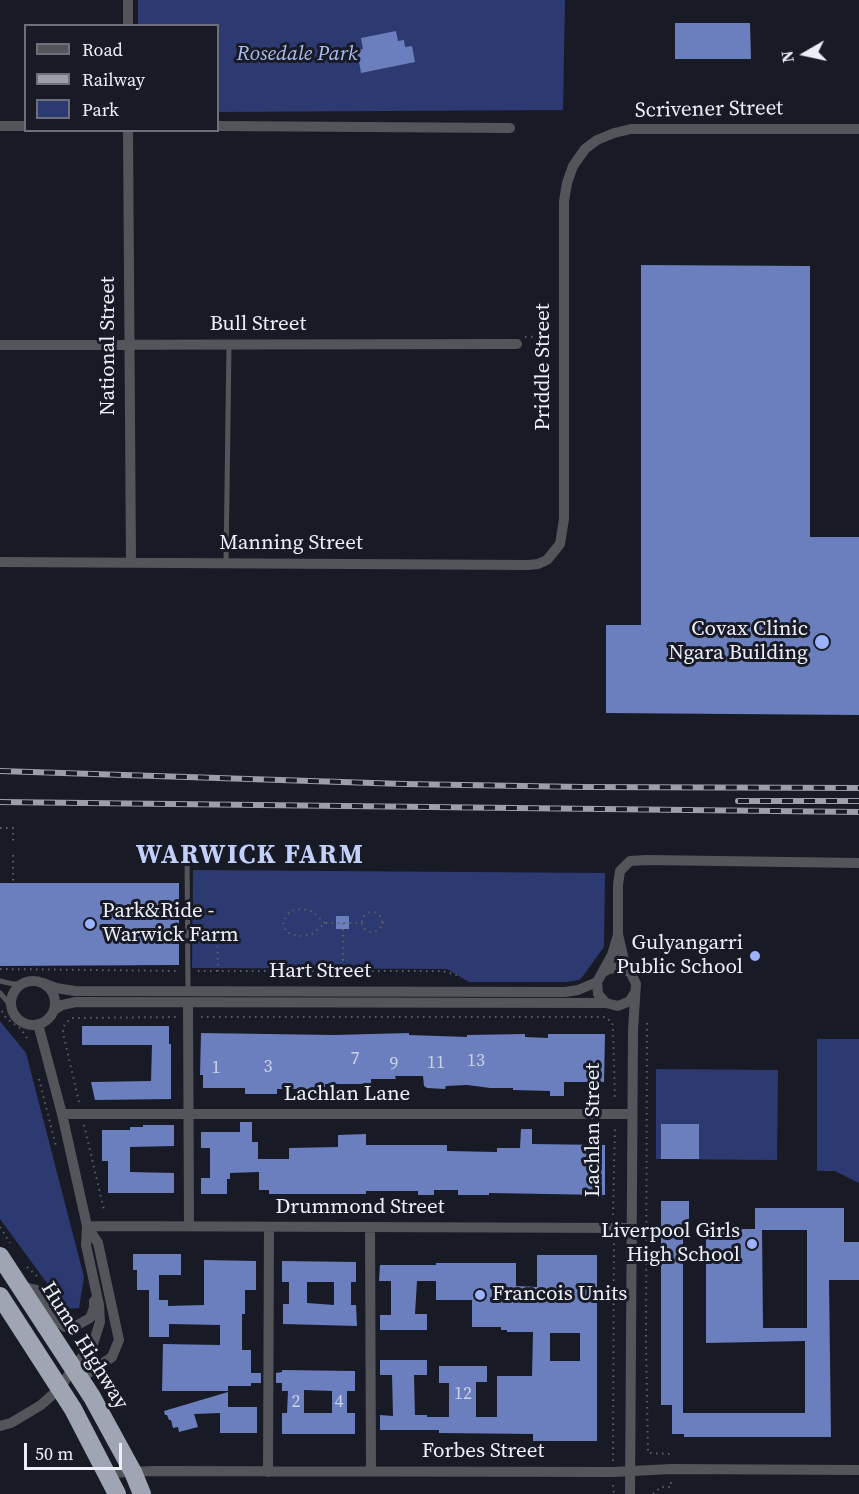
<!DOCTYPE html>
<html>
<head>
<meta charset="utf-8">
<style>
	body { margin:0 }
	#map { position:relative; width:859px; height:1494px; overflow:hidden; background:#181b26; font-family:"Source Serif 4",serif }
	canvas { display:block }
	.legend { position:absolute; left:24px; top:24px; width:195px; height:108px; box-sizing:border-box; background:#181b26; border:2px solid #6d707a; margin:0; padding:8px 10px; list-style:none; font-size:18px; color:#eceff7 }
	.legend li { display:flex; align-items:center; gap:12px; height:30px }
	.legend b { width:30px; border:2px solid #6d707a }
	.north { position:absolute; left:775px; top:24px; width:60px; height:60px; -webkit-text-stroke:4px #181b26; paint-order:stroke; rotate:261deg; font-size:16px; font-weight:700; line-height:24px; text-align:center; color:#eceff7 }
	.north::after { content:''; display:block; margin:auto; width:21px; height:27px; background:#eceff7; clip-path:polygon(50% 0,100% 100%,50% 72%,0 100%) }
	.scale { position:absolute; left:24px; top:1443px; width:98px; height:27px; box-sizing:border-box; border:3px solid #eceff7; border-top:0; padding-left:8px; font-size:18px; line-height:21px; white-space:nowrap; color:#eceff7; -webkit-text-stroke:4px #181b26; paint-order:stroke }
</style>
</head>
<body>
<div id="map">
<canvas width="859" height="1494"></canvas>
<ul class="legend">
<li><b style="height:8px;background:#53555b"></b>Road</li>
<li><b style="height:8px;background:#9c9fa8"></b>Railway</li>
<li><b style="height:16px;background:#2c3a71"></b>Park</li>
</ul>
<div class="north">N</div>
<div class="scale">50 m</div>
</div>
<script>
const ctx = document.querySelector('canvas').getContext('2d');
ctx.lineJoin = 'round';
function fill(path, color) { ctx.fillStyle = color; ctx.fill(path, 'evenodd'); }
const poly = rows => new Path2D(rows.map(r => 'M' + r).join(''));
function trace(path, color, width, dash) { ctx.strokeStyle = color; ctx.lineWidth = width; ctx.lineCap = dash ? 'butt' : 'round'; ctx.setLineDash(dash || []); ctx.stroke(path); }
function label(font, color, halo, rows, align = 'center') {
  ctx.font = font + ' "Source Serif 4",serif'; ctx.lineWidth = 6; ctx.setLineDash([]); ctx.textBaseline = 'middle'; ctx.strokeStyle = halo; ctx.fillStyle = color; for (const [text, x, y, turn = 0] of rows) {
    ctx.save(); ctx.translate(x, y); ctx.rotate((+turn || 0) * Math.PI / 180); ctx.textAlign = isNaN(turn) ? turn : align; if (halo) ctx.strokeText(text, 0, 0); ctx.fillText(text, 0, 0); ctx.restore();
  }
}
const green = poly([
	[138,0,565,0,563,110,218,112,218,26,138,26],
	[193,870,605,873,604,947,583,976,579,980,567,982,469,982,447,969,192,968],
	[0,1021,26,1053,84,1277,79,1308,66,1309,0,1219],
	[817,1039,859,1039,859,1183,835,1171,817,1171],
	[656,1069,778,1070,777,1160,656,1159]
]);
const building = poly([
	[675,23,750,23,751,59,675,59],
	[396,31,398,41,404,40,405,47,412,46,415,62,361,73,357,50,363,49,361,38],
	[641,265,810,266,810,537,859,537,859,715,606,713,606,625,641,625],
	[0,883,179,883,179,965,0,966],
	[336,916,349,916,349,929,336,929],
	[82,1026,169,1026,169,1044,171,1044,171,1099,95,1100,91,1082,151,1081,152,1045,82,1045],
	[201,1033,334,1035,409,1033,409,1035,467,1037,467,1035,525,1034,525,1037,548,1038,548,1034,605,1034,604,1082,564,1082,564,1096,550,1096,550,1091,513,1090,513,1088,490,1088,467,1085,446,1086,445,1089,427,1088,424,1086,423,1076,395,1076,396,1079,371,1079,371,1084,325,1084,325,1089,277,1089,277,1094,245,1094,245,1088,203,1088,203,1075,200,1075],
	[240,1122,252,1122,252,1142,258,1142,258,1159,289,1159,289,1148,338,1147,338,1135,366,1134,366,1145,447,1145,447,1151,497,1152,497,1148,520,1148,521,1129,532,1129,532,1144,605,1145,605,1195,489,1193,489,1195,458,1195,458,1190,434,1190,434,1195,418,1195,418,1191,366,1191,366,1194,269,1194,269,1190,259,1190,259,1172,230,1173,230,1179,227,1179,227,1194,201,1194,201,1178,210,1178,210,1148,201,1148,201,1132,240,1132],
	[661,1124,699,1124,699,1159,661,1159],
	[143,1125,174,1125,174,1146,130,1147,130,1172,174,1173,174,1193,108,1193,108,1161,102,1161,102,1130,130,1130,130,1127,143,1127],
	[661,1201,689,1201,689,1228,683,1228,683,1413,805,1413,805,1341,706,1343,706,1229,755,1229,755,1208,844,1208,844,1242,859,1242,859,1280,829,1280,831,1437,684,1437,684,1434,672,1434,672,1405,661,1405],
	[762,1230,807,1230,807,1328,763,1328],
	[133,1254,181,1254,181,1275,159,1275,159,1300,168,1300,168,1306,204,1305,204,1260,256,1261,256,1290,245,1290,245,1314,242,1314,242,1350,251,1350,251,1373,261,1373,261,1383,251,1383,251,1386,228,1386,228,1391,162,1391,163,1344,220,1345,220,1325,169,1324,169,1337,149,1337,149,1290,137,1290,137,1270,133,1270],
	[537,1255,597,1255,597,1441,533,1441,533,1434,439,1433,439,1430,380,1430,380,1415,393,1416,392,1375,380,1375,380,1360,427,1360,427,1375,414,1375,415,1415,427,1415,427,1417,449,1417,449,1383,439,1383,439,1366,487,1366,487,1382,476,1382,476,1417,497,1417,497,1376,532,1376,533,1332,507,1332,507,1330,501,1330,501,1327,472,1327,472,1300,436,1300,436,1281,417,1281,415,1314,427,1314,427,1330,380,1330,380,1315,391,1315,391,1281,379,1281,380,1265,436,1265,436,1263,516,1263,516,1286,537,1287],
	[550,1333,580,1333,580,1361,550,1361],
	[282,1261,356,1262,356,1282,351,1282,351,1305,356,1305,357,1326,283,1324,283,1304,289,1304,289,1282,282,1282],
	[307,1282,334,1282,334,1305,307,1303],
	[282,1370,355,1371,355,1391,347,1391,347,1413,355,1413,355,1434,282,1434,282,1413,287,1413,288,1391,282,1391,282,1383,276,1383,276,1373,282,1372],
	[304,1390,332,1391,332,1413,304,1413],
	[228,1392,228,1407,257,1407,257,1433,220,1433,220,1413,194,1414,198,1427,179,1432,178,1427,173,1428,171,1420,169,1420,167,1415,165,1415,164,1411]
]);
const path = poly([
	[525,337,552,336],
	[0,828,13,828,13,841],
	[13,855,13,883],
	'362 922a10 10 0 1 1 20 0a10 10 0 1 1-20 0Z',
	[325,923,312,911,302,909,290,911,283,922,286,932,299,936,312,934,325,923,362,923],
	[343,923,343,971],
	[382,923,388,922],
	[217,928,218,971],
	[0,969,180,971],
	[198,971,443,971,456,975,460,979],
	[2,1011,6,1018,21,1029,29,1041],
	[201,1017,605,1017,612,1022,613,1027,615,1101],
	[647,1023,646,1346,648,1453,671,1454,671,1457],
	[39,1079,56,1146],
	[79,1102,63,1033,63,1027,71,1018,177,1017],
	[84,1125,104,1210],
	[613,1215,615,1125],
	[0,1227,10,1243],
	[27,1267,38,1277],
	[613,1461,614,1239],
	[613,1485,614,1494],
	[653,1494,661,1487,671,1487,671,1480]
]);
const lane = poly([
	[226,563,229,345],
	[187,851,188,993],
	[0,981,13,984,25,983],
	[0,993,12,1007]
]);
const street = poly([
	[128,0,128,26],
	[0,126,26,126],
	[218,126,510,128],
	[128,130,131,562],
	[0,345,517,344],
	[0,562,528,565,538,564,547,560,560,544,564,519,564,201,567,183,573,166,585,149,597,140,614,133,631,129,859,129],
	[618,935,612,955,597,982,598,994,606,1003,618,1006,630,1001,634,994],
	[626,969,618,934,618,885,620,871,630,861,647,860,859,863],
	[603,972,609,969,620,967,631,973,636,984,633,1030,630,1494],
	'11 1003a22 22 0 1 1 44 0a22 22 0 1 1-44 0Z',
	[43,983,56,988,75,991,565,992,578,990,597,982],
	[188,1003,189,1226],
	[54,1010,62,1005,76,1002,606,1003],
	[62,1114,632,1114],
	[87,1226,632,1228],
	[370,1227,371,1471],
	[20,1286,37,1290,60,1323,65,1327,74,1327,90,1318,94,1308,94,1301],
	[78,1380,112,1357,119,1340,98,1243,87,1226],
	[0,1426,11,1423,41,1405,60,1388,73,1368,93,1344,100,1322,99,1305,86,1245,87,1226,62,1114,38,1024],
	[268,1472,269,1227],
	[107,1473,154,1471,613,1472,671,1469,859,1470]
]);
const highway = poly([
	[0,1256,92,1397,133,1472,142,1494],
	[0,1296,73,1409,117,1494]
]);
const rail = poly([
	[0,771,404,784,583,787,859,788],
	[738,801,859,801],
	[0,802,859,812]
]);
const markers = [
	[822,642,8,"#9db4fd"],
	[90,924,6,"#9db4fd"],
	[755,956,6,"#9db4fd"],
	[752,1244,6,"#9db4fd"],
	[480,1295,6,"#9db4fd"]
];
const numberNames = [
	["7",355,1059],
	["13",476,1061],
	["11",436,1063],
	["9",394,1064],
	["3",268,1067],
	["1",216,1068],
	["12",463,1394],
	["2",296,1402],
	["4",339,1402]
];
const parkNames = [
	["Rosedale Park",297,55]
];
const streetNames = [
	["Scrivener Street",709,110,-1],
	["Bull Street",258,325],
	["National Street",109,346,-90],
	["Priddle Street",544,367,-90],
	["Manning Street",291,544],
	["Hart Street",320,972],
	["Lachlan Lane",347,1095],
	["Lachlan Street",594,1130,-90],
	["Drummond Street",360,1208],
	["Hume Highway",84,1346,58],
	["Forbes Street",483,1452]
];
const poiNames = [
	["Covax Clinic",808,630],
	["Ngara Building",808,654],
	["Park&Ride -",102,912,"left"],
	["Warwick Farm",102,936,"left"],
	["Gulyangarri",743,944],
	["Public School",743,968],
	["Liverpool Girls",740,1232],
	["High School",740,1256],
	["Francois Units",492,1295,"left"]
];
const districtNames = [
	["WARWICK FARM",250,856]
];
fill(green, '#2c3a71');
fill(building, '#6b7ebd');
trace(path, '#5c5f69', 2, [1.5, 4.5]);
trace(lane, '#53555b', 5);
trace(street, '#53555b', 10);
trace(highway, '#a0a5b3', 18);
trace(rail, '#9c9fa8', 6);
trace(rail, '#181b26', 4, [11]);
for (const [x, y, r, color] of markers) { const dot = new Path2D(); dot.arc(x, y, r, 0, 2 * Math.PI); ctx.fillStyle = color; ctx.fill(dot); trace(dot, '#181b26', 2); }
label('18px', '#ccd3e8', null, numberNames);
label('italic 21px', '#acbdf1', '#181b26', parkNames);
label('21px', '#eceff7', '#181b26', streetNames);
label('21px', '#eceff7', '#181b26', poiNames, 'right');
ctx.letterSpacing = '1.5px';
label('bold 27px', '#c2d0fa', '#181b26', districtNames);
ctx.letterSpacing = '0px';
</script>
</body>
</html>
